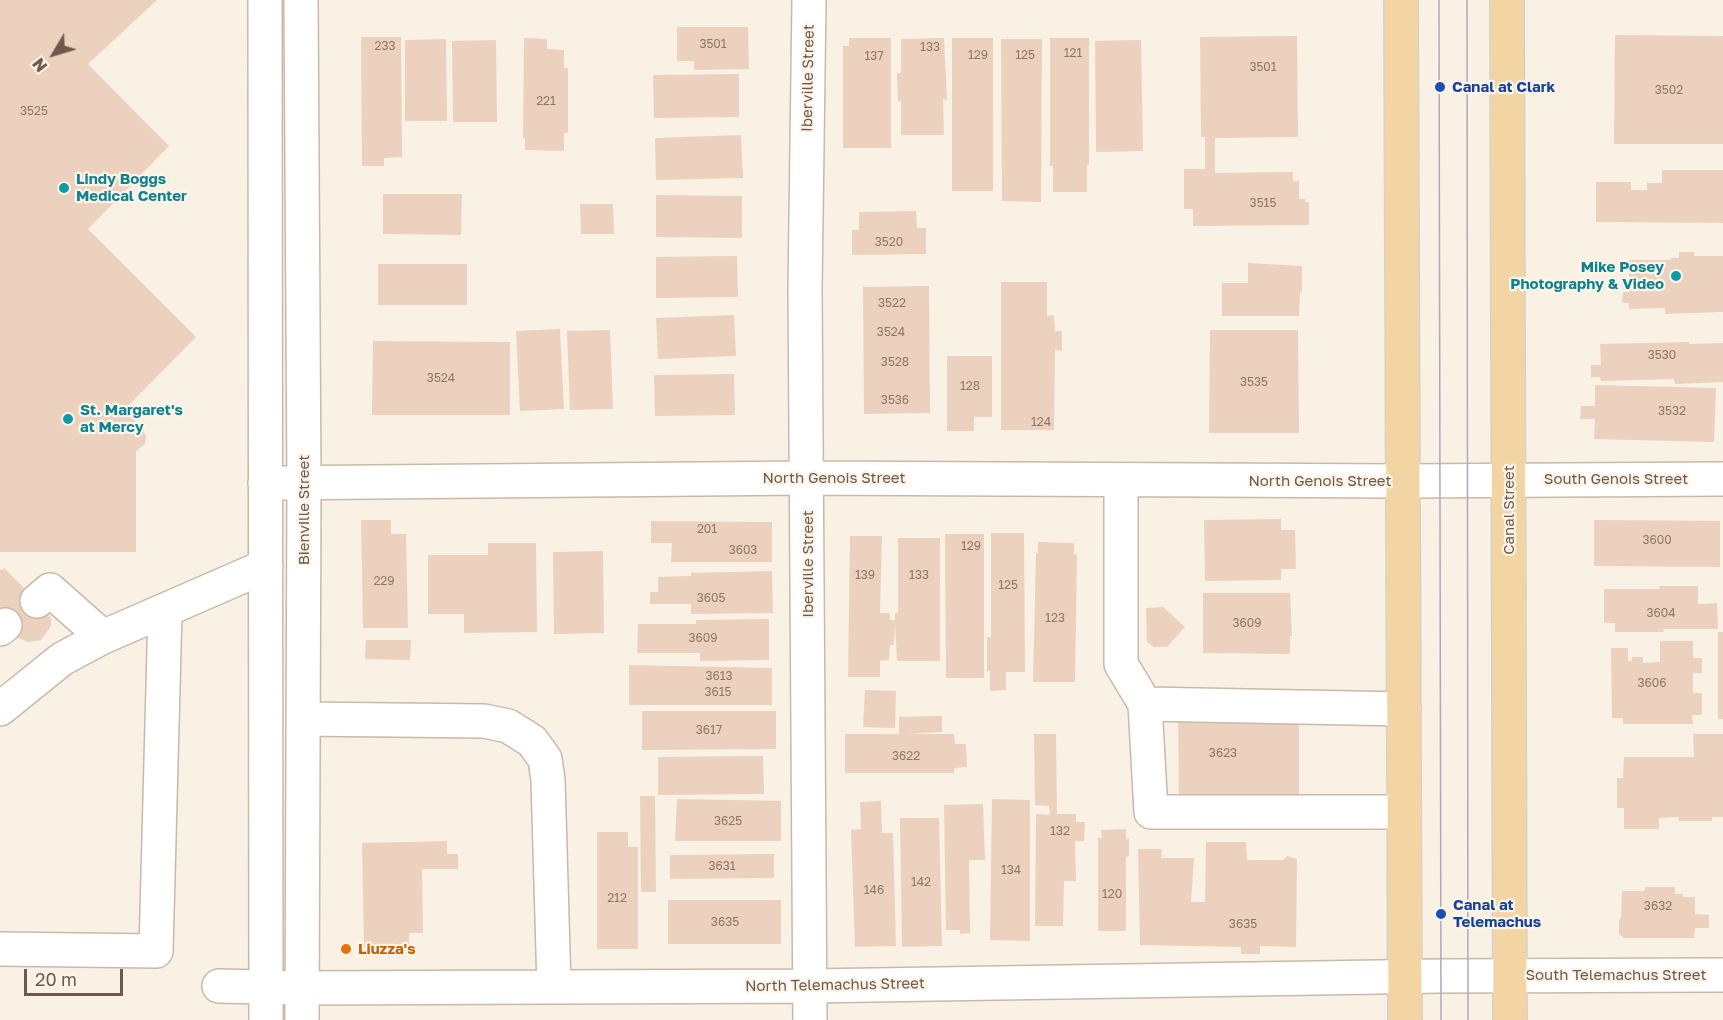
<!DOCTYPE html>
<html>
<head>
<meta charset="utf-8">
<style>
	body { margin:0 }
	#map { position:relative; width:1723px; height:1020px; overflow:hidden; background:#f9f1e4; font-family:"Golos Text",sans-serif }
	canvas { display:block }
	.north { position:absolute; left:24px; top:24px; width:60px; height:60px; -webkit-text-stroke:4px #fdf5e9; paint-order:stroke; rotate:232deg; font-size:16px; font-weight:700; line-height:24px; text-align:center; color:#6f594c }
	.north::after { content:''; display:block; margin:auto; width:21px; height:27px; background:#6f594c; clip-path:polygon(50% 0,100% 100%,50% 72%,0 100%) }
	.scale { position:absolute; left:24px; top:969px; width:99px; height:27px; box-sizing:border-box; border:3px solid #6f594c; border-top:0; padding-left:8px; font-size:18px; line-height:21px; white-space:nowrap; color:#6f594c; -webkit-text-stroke:4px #fdf5e9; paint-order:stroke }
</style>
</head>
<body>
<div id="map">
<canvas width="1723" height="1020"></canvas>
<div class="north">N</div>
<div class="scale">20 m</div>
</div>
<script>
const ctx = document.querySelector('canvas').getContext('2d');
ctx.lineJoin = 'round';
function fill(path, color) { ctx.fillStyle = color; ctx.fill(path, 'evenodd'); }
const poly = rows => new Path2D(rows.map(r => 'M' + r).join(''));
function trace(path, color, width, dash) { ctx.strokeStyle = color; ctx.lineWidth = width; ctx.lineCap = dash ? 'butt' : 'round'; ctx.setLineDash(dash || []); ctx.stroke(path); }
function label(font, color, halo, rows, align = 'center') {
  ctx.font = font + ' "Golos Text",sans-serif'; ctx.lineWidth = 4.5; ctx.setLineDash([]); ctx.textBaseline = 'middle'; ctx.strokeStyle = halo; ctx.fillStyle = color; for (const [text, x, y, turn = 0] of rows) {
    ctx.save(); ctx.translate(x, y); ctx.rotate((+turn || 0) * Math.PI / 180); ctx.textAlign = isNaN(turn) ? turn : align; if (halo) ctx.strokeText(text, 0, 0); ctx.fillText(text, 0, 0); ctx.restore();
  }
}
const building = poly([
	[0,0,157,0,88,64,169,146,88,229,196,337,128,406,135,413,135,425,143,430,146,436,145,444,136,451,136,552,0,552],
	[677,27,748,27,749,69,694,70,694,61,677,61],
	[1615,35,1723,36,1723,144,1614,144],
	[1297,36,1298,137,1215,138,1215,173,1293,172,1293,181,1299,181,1299,199,1306,199,1305,202,1309,202,1309,225,1193,226,1193,209,1184,209,1184,169,1205,169,1205,137,1201,137,1200,37],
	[361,37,401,37,402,157,384,158,384,166,362,166],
	[524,38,547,39,547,49,564,50,564,68,568,68,568,133,564,133,564,151,525,150,525,138,523,138],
	[849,38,891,38,891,148,843,148,843,46,849,46],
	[944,38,947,100,943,99,944,135,901,135,901,101,898,101,897,73,901,73,901,39],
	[952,38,993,38,993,191,952,191],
	[1050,38,1089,38,1089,165,1087,165,1087,192,1053,192,1053,166,1050,166],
	[446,39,447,121,405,121,405,40],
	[1001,39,1042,39,1041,202,1002,201],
	[496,40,497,122,453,122,452,41],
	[1141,40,1143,151,1096,152,1095,41],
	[739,74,739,117,654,118,653,75],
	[741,135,743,178,656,180,655,138],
	[1662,170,1723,170,1723,223,1596,222,1596,182,1631,182,1631,190,1647,190,1647,183,1662,183],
	[383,194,462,194,461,235,383,234],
	[656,195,742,196,742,238,656,237],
	[580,204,613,204,614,234,581,234],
	[916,211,917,228,926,228,926,254,852,255,852,230,859,230,859,212],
	[1679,252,1694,252,1694,256,1723,256,1723,312,1665,314,1665,308,1629,309,1629,303,1622,303,1623,292,1629,292,1629,260,1670,260,1671,258,1679,258],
	[737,256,738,297,656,298,656,257],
	[1248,263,1302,266,1302,293,1300,292,1299,316,1222,316,1222,283,1248,283],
	[378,264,467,264,467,305,378,305],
	[1001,282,1047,282,1047,316,1054,315,1055,331,1062,331,1062,351,1055,350,1054,430,1001,430],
	[929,286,930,413,864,414,863,287],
	[734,315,736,356,658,359,656,318],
	[560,329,564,409,520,411,516,331],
	[610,330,613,409,570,410,567,331],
	[1210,330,1298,330,1299,433,1209,433],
	[373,341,510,342,510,415,372,415],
	[1689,342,1689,344,1723,343,1723,382,1675,384,1674,379,1601,381,1600,377,1591,377,1591,365,1601,365,1600,344],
	[947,356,992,356,992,417,974,417,974,431,947,431],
	[734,374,735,415,655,416,654,375],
	[1595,385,1716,388,1714,442,1594,439,1595,419,1580,419,1581,406,1595,406],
	[1281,519,1281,530,1295,530,1296,569,1281,569,1281,580,1205,581,1204,520],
	[361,520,391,520,391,534,406,534,408,628,363,628],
	[1594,520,1720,521,1720,567,1594,566],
	[651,521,772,522,772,562,671,562,672,543,651,543],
	[991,533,1024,533,1025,672,1006,672,1006,690,990,691,990,671,987,671,987,637,991,637],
	[945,534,984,534,984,678,946,678],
	[850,536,882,536,880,613,890,613,890,620,895,620,895,613,898,613,898,538,940,538,940,661,897,661,895,624,894,645,890,645,889,660,880,661,880,677,848,677],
	[1038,542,1074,543,1074,555,1077,554,1075,682,1033,682,1036,553,1038,553],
	[488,543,536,543,537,632,464,633,464,614,428,614,428,555,488,555],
	[603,551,604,633,554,634,553,552],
	[4,568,42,606,51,618,51,626,41,640,27,642,19,638,0,620,0,569,2,570],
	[772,571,773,613,691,614,691,604,650,604,650,592,658,592,658,577,691,576,691,573],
	[1659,586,1698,586,1698,604,1717,603,1718,629,1663,629,1664,632,1615,632,1615,623,1604,623,1604,589,1660,589],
	[1203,593,1290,593,1292,636,1290,636,1290,654,1203,653],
	[1163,607,1185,627,1167,647,1154,647,1147,642,1146,608],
	[769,619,769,660,700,661,700,653,637,653,638,624,696,624,696,620],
	[1718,632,1723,632,1723,719,1718,719],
	[366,640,411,640,410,660,365,659],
	[1660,641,1693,641,1693,658,1702,658,1702,673,1693,673,1693,693,1702,693,1702,715,1692,715,1693,724,1623,724,1623,718,1612,718,1611,648,1628,648,1628,661,1632,661,1632,657,1643,657,1643,663,1660,662],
	[629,665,772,668,772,705,629,705],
	[865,690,896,691,895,728,863,727],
	[642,711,776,711,776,749,642,750],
	[1299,713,1299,800,1179,801,1178,714],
	[942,716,942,732,906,734,954,734,955,744,966,744,967,767,954,768,954,773,845,773,845,734,899,734,899,717],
	[1034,734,1056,734,1057,814,1076,814,1076,822,1085,822,1084,841,1075,841,1076,881,1064,881,1063,926,1035,926,1036,814,1050,815,1049,806,1035,805],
	[1693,734,1723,734,1723,817,1712,817,1712,821,1678,821,1679,817,1659,818,1659,829,1624,829,1624,808,1617,808,1617,778,1623,778,1624,757,1694,757],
	[763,756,764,794,658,795,658,757],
	[640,796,655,796,656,892,641,892],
	[677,799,781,801,781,841,675,841],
	[992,799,1030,800,1030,941,990,940],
	[881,801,882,833,893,833,896,946,855,947,851,830,861,829,860,802],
	[983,804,985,860,969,860,970,933,960,934,960,930,946,930,944,805],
	[900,818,939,818,942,946,902,947],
	[1126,829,1126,839,1129,839,1129,856,1126,857,1126,931,1098,931,1098,838,1102,838,1101,830],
	[597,832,628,832,628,847,638,847,638,949,597,949],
	[447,841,447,854,458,854,458,869,422,869,423,933,409,933,409,947,364,947,362,843],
	[1206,842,1246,842,1247,860,1284,860,1287,856,1297,859,1296,947,1260,946,1260,954,1241,954,1241,947,1140,945,1138,849,1162,849,1161,858,1194,858,1191,902,1205,902],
	[774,854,774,878,670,879,670,855],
	[1645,887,1675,887,1675,894,1683,894,1683,897,1695,897,1695,914,1709,915,1709,928,1695,928,1694,938,1624,938,1619,934,1619,920,1621,918,1622,891,1645,891],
	[668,900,781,900,781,944,668,944]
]);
const minor = poly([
	[265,0,266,1020],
	[301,0,304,482,302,1020],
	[809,0,805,289,810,1020],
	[1121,480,1121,664,1145,704,1151,812,1404,812],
	[265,483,807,478,1403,481,1723,479],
	[37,601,50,590,103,637],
	[0,629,5,625],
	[1145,704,1404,709],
	[0,709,62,659,103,637,266,566],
	[303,719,484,721,508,726,532,741,545,759,548,780,554,987],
	[0,949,156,951,165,611],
	[219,986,302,988,810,986,1441,976,1723,975]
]);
const major = poly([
	[1401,0,1405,1020],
	[1507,0,1510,1020]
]);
const tram = poly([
	[1439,0,1441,1020],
	[1467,0,1468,1020]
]);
const markers = [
	[1440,87,6,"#1a4fb4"],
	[64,188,6,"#0f9aa8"],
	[1676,276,6,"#0f9aa8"],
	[68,419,6,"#0f9aa8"],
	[1441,914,6,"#1a4fb4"],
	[346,949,6,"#e8710a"]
];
const numberNames = [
	["3501",713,44],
	["233",385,46],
	["133",930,47],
	["121",1073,53],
	["129",978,55],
	["125",1025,55],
	["137",874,56],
	["3501",1263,67],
	["3502",1669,90],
	["221",546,101],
	["3525",34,111],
	["3515",1263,203],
	["3520",889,242],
	["3522",892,303],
	["3524",891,332],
	["3530",1662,355],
	["3528",895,362],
	["3524",441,378],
	["3535",1254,382],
	["128",970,386],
	["3536",895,400],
	["3532",1672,411],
	["124",1041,422],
	["201",707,529],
	["3600",1657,540],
	["129",971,546],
	["3603",743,550],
	["139",865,575],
	["133",919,575],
	["229",384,581],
	["125",1008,585],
	["3605",711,598],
	["3604",1661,613],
	["123",1055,618],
	["3609",1247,623],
	["3609",703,638],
	["3613",719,676],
	["3606",1652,683],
	["3615",718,692],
	["3617",709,730],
	["3623",1223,753],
	["3622",906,756],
	["3625",728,821],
	["132",1060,831],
	["3631",722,866],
	["134",1011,870],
	["142",921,882],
	["146",874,890],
	["120",1112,894],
	["212",617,898],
	["3632",1658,906],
	["3635",725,922],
	["3635",1243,924]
];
const streetNames = [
	["Iberville Street",808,78,-89],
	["North Genois Street",834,478],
	["South Genois Street",1616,479],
	["North Genois Street",1320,481],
	["Bienville Street",304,510,-90],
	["Canal Street",1509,510,-90],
	["Iberville Street",808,564,-90],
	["South Telemachus Street",1616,975],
	["North Telemachus Street",835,985,-1]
];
const transitNames = [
	["Canal at Clark",1452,87],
	["Canal at",1453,905],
	["Telemachus",1453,922]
];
const cultureNames = [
	["Lindy Boggs",76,179],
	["Medical Center",76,196],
	["Mike Posey",1664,267,"right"],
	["Photography & Video",1664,284,"right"],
	["St. Margaret's",80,410],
	["at Mercy",80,427]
];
const foodNames = [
	["Liuzza's",358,949]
];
fill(building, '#ecd1be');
trace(minor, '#c9b9ab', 36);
trace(major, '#d7d1cd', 36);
trace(minor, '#fff', 33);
trace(major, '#f2d5a2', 33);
trace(tram, '#b4a4c1', 1.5);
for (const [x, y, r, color] of markers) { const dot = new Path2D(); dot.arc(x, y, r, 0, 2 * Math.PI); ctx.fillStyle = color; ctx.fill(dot); trace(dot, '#fdf5e9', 2); }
label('12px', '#8e7768', null, numberNames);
label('15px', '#6f594c', '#fdf5e9', streetNames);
label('bold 15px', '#164399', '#fdf5e9', transitNames, 'left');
label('bold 15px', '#0d838f', '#fdf5e9', cultureNames, 'left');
label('bold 15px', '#c56008', '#fdf5e9', foodNames, 'left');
</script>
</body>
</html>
